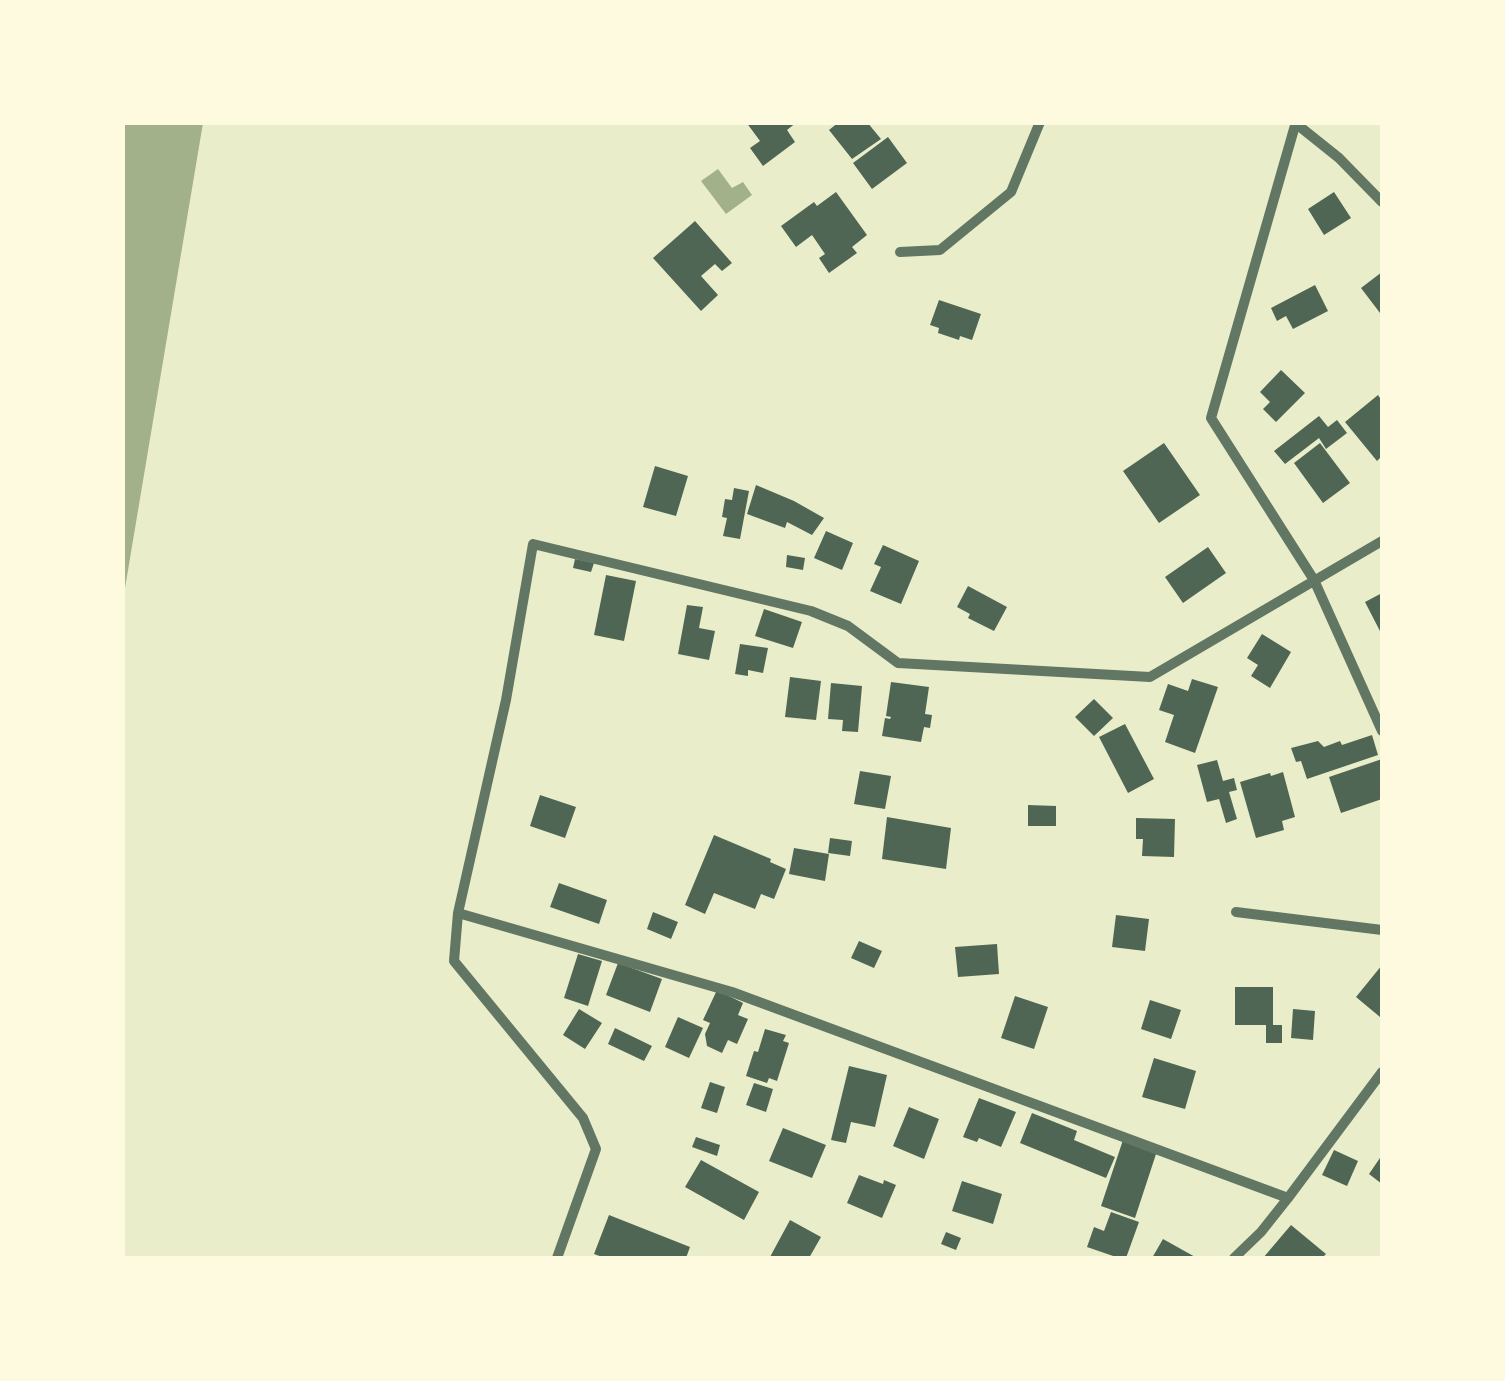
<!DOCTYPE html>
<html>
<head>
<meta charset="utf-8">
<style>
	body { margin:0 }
	#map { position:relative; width:1505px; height:1381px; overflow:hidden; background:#e9edc9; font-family:"DM Sans",sans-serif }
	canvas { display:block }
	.frame { position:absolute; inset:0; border:125px solid #fefae0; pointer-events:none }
</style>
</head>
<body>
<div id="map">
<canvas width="1505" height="1381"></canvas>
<div class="frame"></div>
</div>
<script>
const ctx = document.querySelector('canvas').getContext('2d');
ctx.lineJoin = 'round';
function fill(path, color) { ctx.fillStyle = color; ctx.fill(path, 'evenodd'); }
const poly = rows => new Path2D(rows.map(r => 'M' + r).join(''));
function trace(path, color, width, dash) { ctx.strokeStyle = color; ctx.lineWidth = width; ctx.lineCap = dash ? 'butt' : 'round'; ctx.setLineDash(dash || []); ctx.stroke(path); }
const water = poly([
	[123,122,203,123,123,600,122,123],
	[718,169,732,188,743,182,752,195,726,214,701,181]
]);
const building = poly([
	[746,122,797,122,787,130,795,142,763,166,750,148,760,141],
	[839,122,867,122,881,139,852,159,829,130],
	[888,137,907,163,872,189,853,163],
	[836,192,867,235,852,247,857,253,829,273,819,258,825,254,812,235,796,247,781,226,814,202,817,206],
	[1334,192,1351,218,1324,235,1308,209],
	[695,221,732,263,722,271,715,264,701,276,718,295,701,311,653,258],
	[1382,272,1382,311,1380,313,1361,288],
	[1315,285,1328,311,1293,329,1286,316,1277,321,1271,308],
	[939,300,981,314,972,340,960,336,959,340,938,333,939,328,930,325],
	[1281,370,1305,393,1276,422,1263,409,1270,402,1260,392],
	[1378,395,1382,401,1382,456,1377,461,1345,422],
	[1319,416,1328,427,1337,420,1347,433,1326,449,1319,438,1285,464,1274,451],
	[1164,443,1200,495,1159,523,1123,471],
	[1320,443,1350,483,1323,503,1294,463],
	[655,466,688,476,676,516,643,507],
	[756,485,794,501,824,518,812,535,787,522,785,528,747,514],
	[734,488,749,491,740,539,723,536,727,518,722,517,725,499,732,500],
	[826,531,853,543,842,570,814,558],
	[883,545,919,561,901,604,870,591,881,567,874,564],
	[1208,547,1226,573,1183,603,1165,577],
	[787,555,805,558,803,570,786,567],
	[575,559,594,563,591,572,573,568],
	[606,575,636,581,624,641,594,635],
	[968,586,1007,607,994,631,968,618,970,614,957,607],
	[1382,593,1382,635,1365,602],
	[687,605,703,607,699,628,715,631,709,660,678,654],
	[764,609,802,622,793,648,755,636],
	[1262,634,1291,652,1270,688,1251,676,1258,665,1247,658],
	[740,644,768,648,763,673,748,670,748,676,735,674],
	[790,677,821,681,816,720,785,717],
	[1192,679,1218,687,1195,753,1165,742,1174,715,1159,710,1168,684,1188,691],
	[891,682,929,687,925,714,932,715,930,728,924,727,921,742,882,736,885,718,890,719,891,717,886,716],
	[831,683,862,686,858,732,842,731,843,720,828,719],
	[1094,699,1113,718,1094,736,1075,717],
	[1125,724,1154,779,1128,793,1099,737],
	[1372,735,1378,755,1307,779,1301,761,1296,762,1291,748,1318,741,1324,747,1340,741,1342,745],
	[1382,759,1382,799,1341,813,1329,777],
	[1217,760,1223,781,1234,778,1237,790,1229,792,1237,819,1226,823,1219,799,1207,802,1197,765],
	[860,771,891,776,885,809,854,804],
	[1283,772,1295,817,1282,821,1284,830,1256,838,1240,782,1270,773,1271,776],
	[540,795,576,807,565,838,530,826],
	[1028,805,1056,806,1056,826,1028,826],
	[887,817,951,828,946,869,882,859],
	[1136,818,1175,819,1174,857,1142,856,1143,839,1136,839],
	[714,835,771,859,770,862,786,869,774,899,761,894,755,909,714,893,705,914,685,905],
	[830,838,852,841,850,856,828,853],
	[794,848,829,854,825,881,789,874],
	[559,883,607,900,599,924,550,907],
	[653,912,678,922,671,939,647,929],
	[1116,915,1149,919,1145,951,1112,947],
	[859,941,882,951,874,968,851,958],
	[997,944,999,974,958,977,955,947],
	[578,954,602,961,588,1006,564,998],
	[618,963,662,979,650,1012,606,995],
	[1382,965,1382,1013,1380,1017,1356,997],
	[1235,987,1273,987,1273,1025,1282,1025,1282,1043,1266,1043,1266,1025,1235,1025],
	[717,990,743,1003,738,1015,748,1019,737,1044,728,1040,722,1053,707,1046,705,1034,710,1023,703,1020],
	[1015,996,1048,1007,1034,1049,1001,1038],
	[1150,1000,1181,1010,1171,1039,1141,1029],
	[579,1009,602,1023,585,1049,563,1035],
	[1293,1009,1315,1011,1313,1040,1291,1038],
	[678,1017,703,1028,689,1058,665,1047],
	[615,1028,652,1046,644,1061,608,1044],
	[765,1029,786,1035,783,1041,789,1043,777,1081,769,1078,767,1083,746,1076,754,1051,758,1052],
	[1154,1058,1196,1071,1185,1109,1142,1097],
	[849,1066,887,1075,875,1127,851,1122,846,1143,831,1140],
	[710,1082,725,1087,717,1113,701,1108],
	[754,1083,773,1089,766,1112,746,1105],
	[979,1098,1016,1112,1001,1147,979,1138,977,1142,963,1137],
	[909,1107,939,1119,924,1159,893,1146],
	[1032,1113,1077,1131,1074,1140,1115,1157,1106,1178,1020,1143],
	[783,1128,826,1145,812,1178,769,1161],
	[696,1137,720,1145,717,1156,692,1147],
	[1123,1140,1157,1151,1135,1218,1101,1206],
	[1334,1150,1358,1161,1347,1186,1322,1175],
	[1382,1155,1382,1184,1369,1174],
	[701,1160,759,1192,744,1220,685,1187],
	[859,1175,883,1184,884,1180,896,1185,882,1218,847,1203],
	[962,1181,1002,1194,993,1224,952,1211],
	[1111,1212,1139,1222,1126,1258,1119,1258,1087,1247,1094,1227,1104,1231],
	[609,1215,690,1247,686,1258,605,1258,594,1254],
	[790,1220,821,1237,809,1258,770,1257],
	[1291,1225,1326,1254,1322,1258,1263,1258],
	[946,1232,961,1238,956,1250,941,1244],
	[1163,1239,1197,1258,1152,1258]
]);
const minor = poly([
	[1294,122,1339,158,1382,202],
	[1296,122,1211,418,1314,580,1382,731],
	[900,252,940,250,1011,192,1040,122],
	[1236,912,1382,930],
	[458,913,732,992,1288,1198],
	[557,1258,596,1149,583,1118,454,961,458,913,506,700,533,544,811,611,848,626,898,663,1150,677,1382,541],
	[1234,1258,1261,1232,1288,1198,1382,1072]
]);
fill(water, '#a3b18a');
fill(building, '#4f6655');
trace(minor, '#617663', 10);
</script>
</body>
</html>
